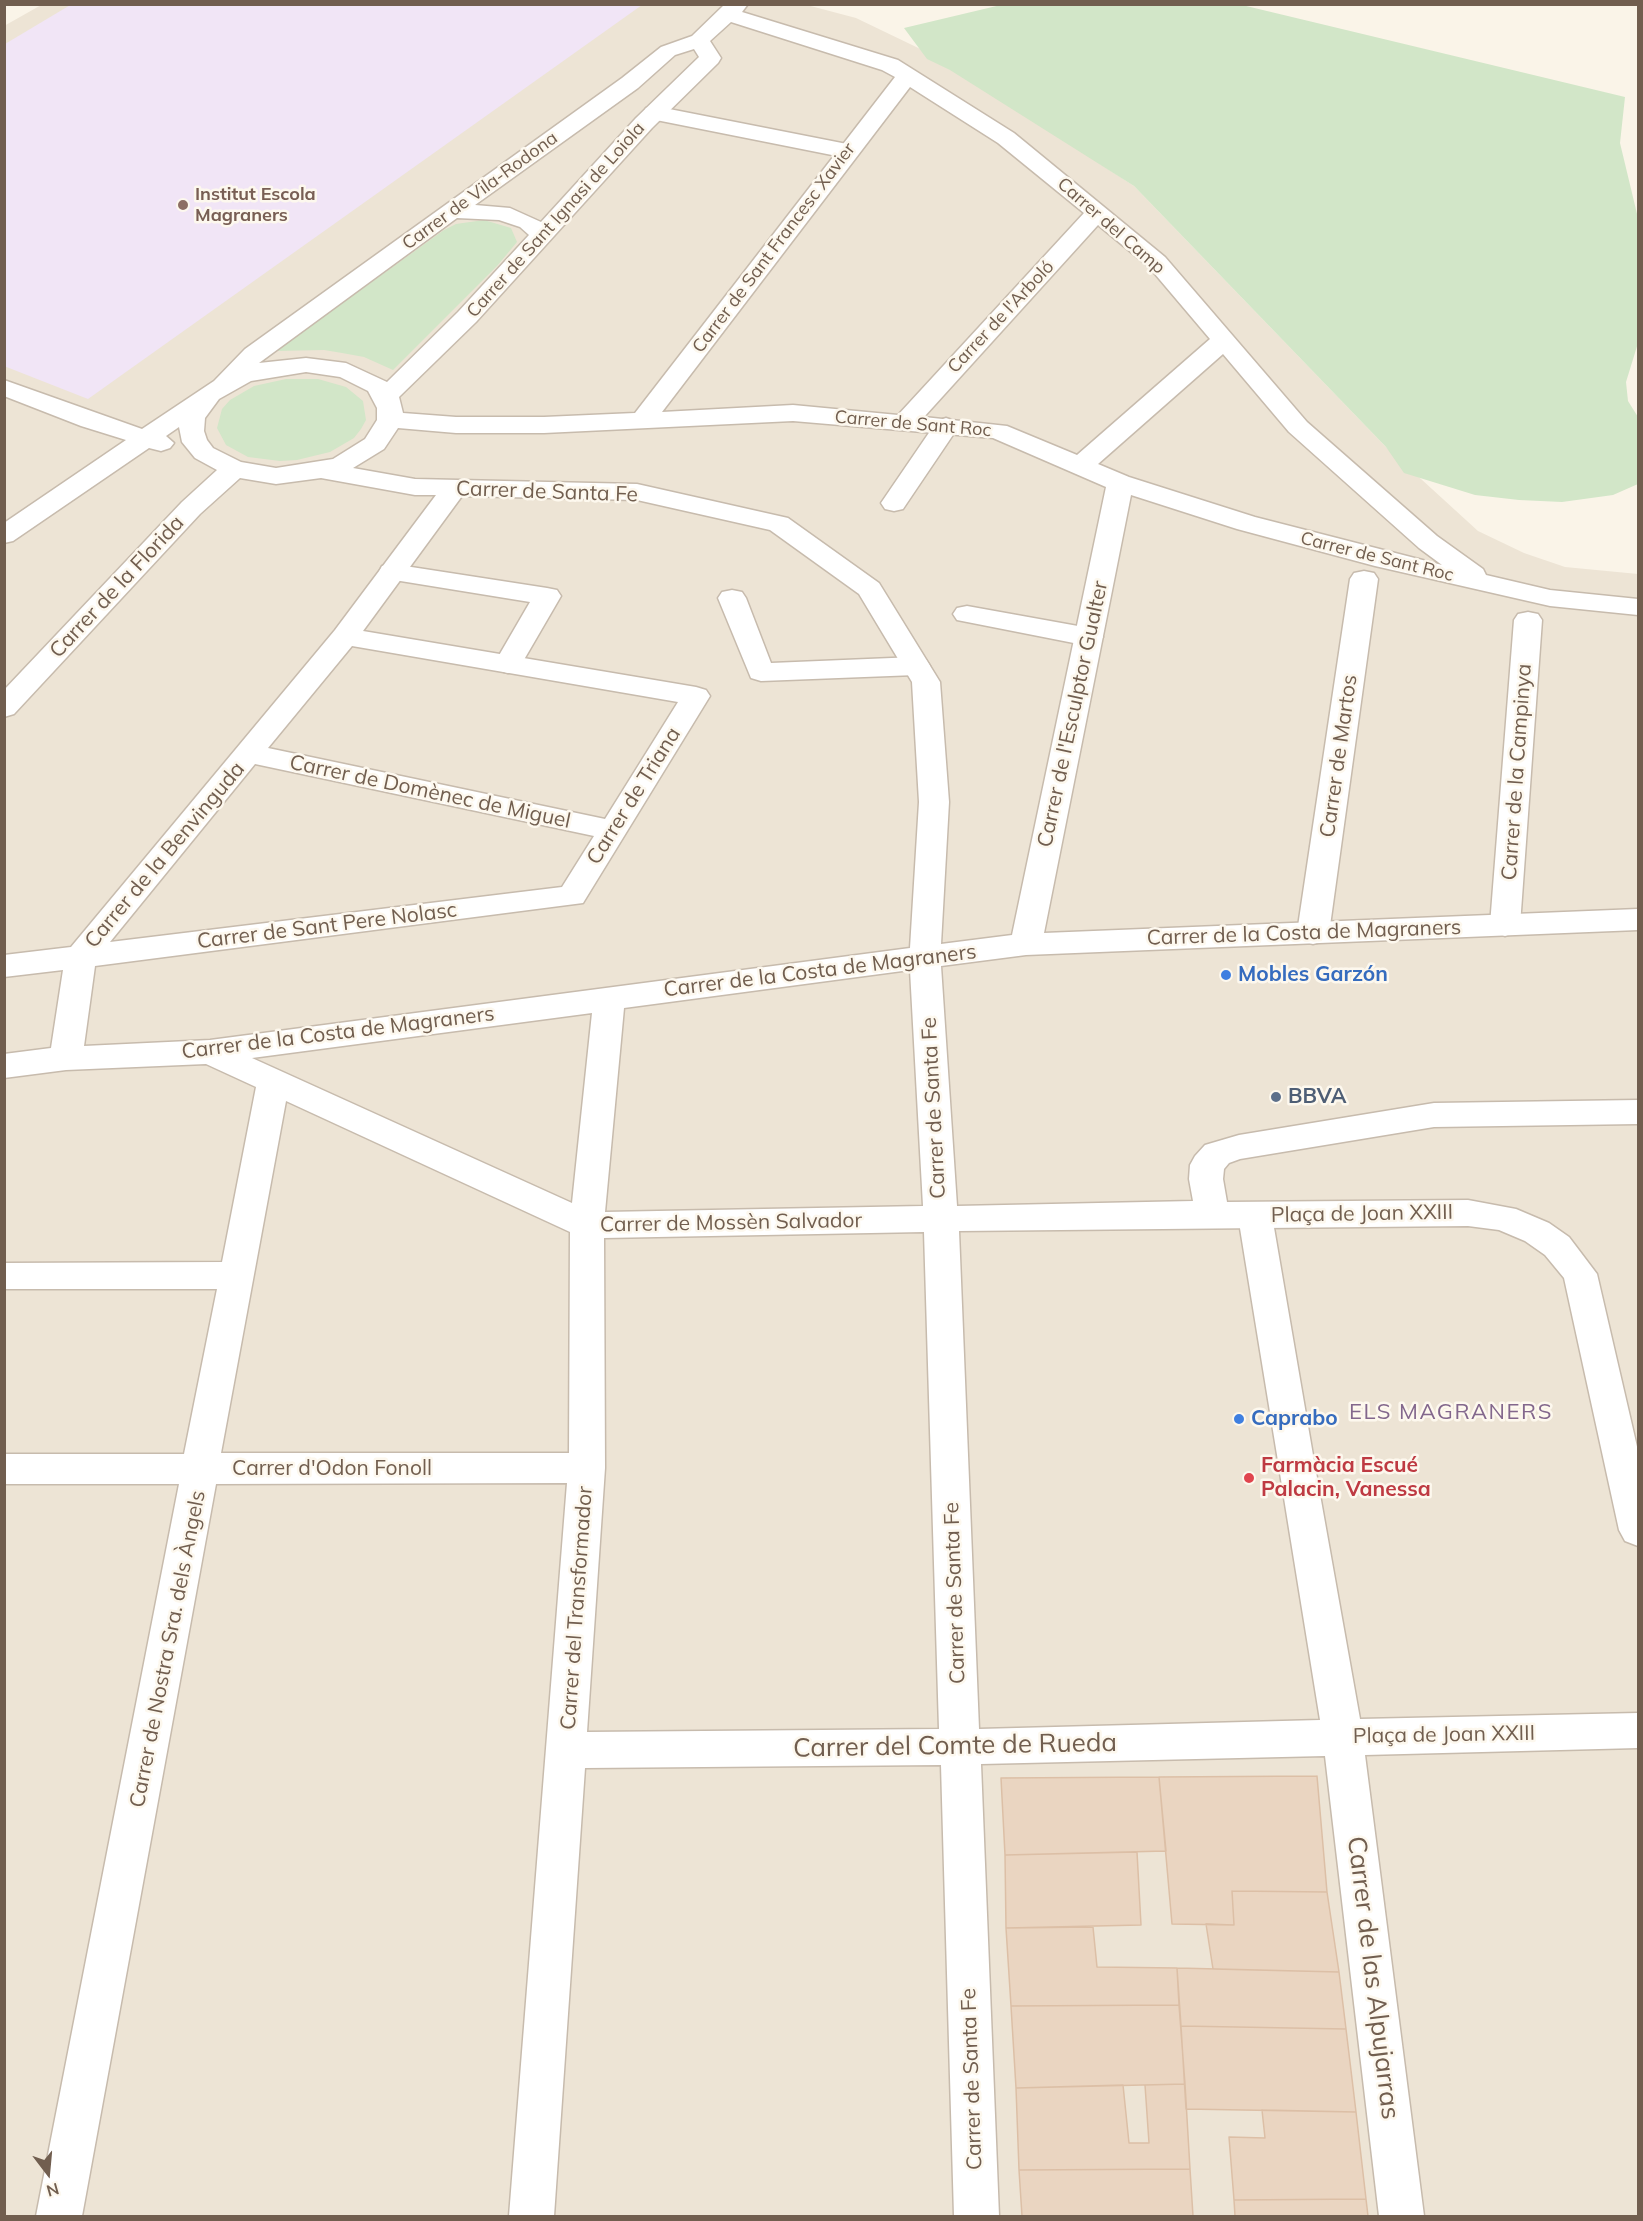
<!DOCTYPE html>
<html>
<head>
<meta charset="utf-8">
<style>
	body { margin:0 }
	#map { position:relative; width:1643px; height:2221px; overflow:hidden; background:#faf4e8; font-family:Mulish,sans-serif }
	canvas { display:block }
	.frame { position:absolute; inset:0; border:6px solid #715e4f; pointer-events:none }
	.north { position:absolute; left:18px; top:2143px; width:60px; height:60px; -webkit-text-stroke:4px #fdf8ee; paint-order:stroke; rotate:164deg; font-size:16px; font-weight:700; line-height:24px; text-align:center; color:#715e4f }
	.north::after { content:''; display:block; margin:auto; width:21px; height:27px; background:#715e4f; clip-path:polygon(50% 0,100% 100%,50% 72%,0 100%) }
</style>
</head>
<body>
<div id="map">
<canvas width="1643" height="2221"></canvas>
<div class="frame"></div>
<div class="north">N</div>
</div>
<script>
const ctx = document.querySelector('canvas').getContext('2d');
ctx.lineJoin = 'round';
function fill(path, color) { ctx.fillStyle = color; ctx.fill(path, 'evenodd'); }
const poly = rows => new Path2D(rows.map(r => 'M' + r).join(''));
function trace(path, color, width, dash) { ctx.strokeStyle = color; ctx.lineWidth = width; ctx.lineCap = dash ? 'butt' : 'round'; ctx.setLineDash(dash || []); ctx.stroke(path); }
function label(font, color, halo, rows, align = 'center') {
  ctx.font = font + ' Mulish,sans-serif'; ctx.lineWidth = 5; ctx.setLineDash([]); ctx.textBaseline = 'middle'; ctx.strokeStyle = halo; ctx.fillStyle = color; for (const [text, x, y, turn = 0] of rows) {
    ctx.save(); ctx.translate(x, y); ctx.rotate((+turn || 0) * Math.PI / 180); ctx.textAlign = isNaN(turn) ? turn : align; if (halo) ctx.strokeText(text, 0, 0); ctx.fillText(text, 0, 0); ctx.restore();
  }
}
const residential = poly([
	[43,4,803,4,856,18,937,57,1134,186,1386,447,1478,531,1524,553,1565,567,1638,574,1638,2216,5,2216,4,26]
]);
const education = poly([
	[72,4,642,4,642,5,88,399,4,366,5,44]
]);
const green = poly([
	[1005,4,1242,5,1625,97,1620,143,1638,218,1638,343,1626,382,1628,401,1638,417,1638,484,1613,495,1562,502,1519,500,1475,495,1404,473,1386,447,1134,186,950,70,927,59,904,28],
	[484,220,511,228,517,242,497,266,393,370,364,357,342,353,324,350,276,351,444,230,456,224],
	[286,379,318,379,346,387,363,401,366,420,361,429,354,438,330,452,297,460,280,461,248,457,226,445,217,428,222,409,230,400,254,386]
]);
const building = poly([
	[1317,1776,1327,1892,1232,1891,1234,1925,1172,1924,1159,1777,1317,1776],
	[1159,1777,1166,1851,1005,1855,1001,1778,1159,1777],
	[1137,1852,1141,1925,1006,1928,1005,1855,1137,1852],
	[1232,1891,1327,1892,1339,1972,1213,1969,1206,1924,1234,1925,1232,1891],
	[1093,1927,1097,1967,1177,1968,1179,2005,1011,2006,1006,1928,1093,1927],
	[1177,1968,1339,1972,1346,2029,1181,2026,1177,1968],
	[1179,2005,1185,2084,1016,2088,1011,2006,1179,2005],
	[1181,2026,1346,2029,1356,2112,1186,2109,1181,2026],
	[1185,2084,1190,2169,1019,2170,1016,2088,1123,2085,1129,2143,1149,2143,1145,2085,1185,2084],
	[1262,2110,1356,2112,1366,2199,1234,2200,1229,2137,1265,2138,1262,2110],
	[1190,2169,1193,2216,1022,2216,1019,2170,1190,2169],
	[1366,2199,1368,2216,1235,2216,1234,2200,1366,2199]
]);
const service = poly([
	[392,564,547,588,557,590,561,596,518,670,508,673,498,670,494,664,530,602,382,578,379,572,382,566,392,564],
	[1364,571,1374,573,1378,579,1329,933,1324,941,1313,944,1302,941,1297,933,1350,579,1354,573,1364,571],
	[732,590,742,592,746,598,771,663,916,657,926,660,930,666,926,672,916,675,761,681,751,678,718,598,722,592,732,590],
	[967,606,1089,628,1099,631,1103,637,1099,643,1089,646,957,620,953,614,957,608,967,606],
	[1528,612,1538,614,1542,620,1520,925,1516,932,1505,936,1494,932,1490,925,1514,620,1518,614,1528,612]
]);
const pedestrian = poly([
	[654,106,847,144,855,146,858,151,855,156,847,158,646,118,643,113,646,108,654,106],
	[946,418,955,421,959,426,907,503,903,509,894,511,885,509,881,503,937,421,946,418],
	[1255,1203,1267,1207,1272,1216,1314,1461,1309,1472,1296,1476,1283,1472,1278,1461,1238,1216,1243,1207,1255,1203]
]);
const minor = poly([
	[725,4,748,4,742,12,898,60,1014,133,1165,257,1307,422,1437,536,1483,569,1486,575,1550,590,1638,599,1638,615,1550,606,1375,566,1237,529,1131,495,1044,933,1638,909,1638,930,1026,955,941,966,957,1206,1193,1201,1189,1179,1190,1165,1195,1156,1205,1145,1239,1135,1434,1103,1638,1100,1638,1124,1434,1127,1240,1159,1229,1163,1224,1169,1223,1179,1227,1202,1468,1200,1516,1209,1549,1223,1569,1237,1597,1274,1638,1451,1638,1546,1625,1541,1619,1530,1564,1278,1545,1255,1525,1241,1499,1230,1468,1226,959,1231,979,1729,1320,1720,1278,1461,1283,1450,1296,1446,1309,1450,1314,1461,1360,1719,1638,1713,1638,1748,1365,1755,1424,2216,1379,2216,1325,1756,981,1764,999,2216,954,2216,941,1765,585,1768,554,2216,509,2216,567,1483,216,1484,82,2216,36,2216,179,1484,4,1484,4,1454,184,1454,217,1289,4,1289,4,1263,222,1262,256,1087,206,1064,66,1070,4,1078,4,1054,51,1048,63,970,4,977,4,955,71,947,335,630,436,495,415,495,321,478,276,484,240,478,200,514,14,714,4,717,4,690,182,502,217,470,195,458,182,442,179,427,166,436,174,443,170,448,161,451,149,448,13,541,4,543,4,523,126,440,81,426,4,396,4,380,142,429,214,381,245,349,622,78,661,47,692,36,725,4],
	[731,22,882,70,895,77,635,413,544,417,456,417,403,413,399,397,476,322,652,128,718,63,721,58,710,41,731,22],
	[694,49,699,57,636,118,541,222,510,208,475,205,638,88,675,55,694,49],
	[910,87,998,143,1084,213,898,415,793,405,662,412,910,87],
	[457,218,499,220,520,227,529,235,458,312,387,382,346,363,306,358,259,363,457,218],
	[1098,225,1149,267,1210,339,1077,455,1007,426,924,417,1098,225],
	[1223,354,1289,432,1419,548,1442,565,1255,517,1129,477,1098,464,1223,354],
	[306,372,340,377,368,391,377,408,377,420,365,439,333,459,276,468,241,462,213,448,207,440,204,431,205,418,219,399,251,381,306,372],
	[793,421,993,438,1106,487,1012,935,941,944,949,802,940,682,879,583,788,518,637,484,415,479,353,468,384,449,398,428,456,433,544,433,793,421],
	[462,496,637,500,770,530,859,594,912,682,919,802,910,948,210,1040,84,1046,95,966,583,903,710,696,706,690,696,687,363,631,462,496],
	[352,646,678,702,605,819,268,748,352,646],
	[255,764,594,836,562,887,110,942,255,764],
	[910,970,923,1206,605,1212,624,1008,910,970],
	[592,1013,572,1203,252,1058,592,1013],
	[286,1101,570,1232,569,1453,221,1453,286,1101],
	[924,1232,939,1729,587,1732,605,1468,604,1238,924,1232]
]);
const markers = [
	[183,205,6,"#8d6e63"],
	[1226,975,6,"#3f7fe0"],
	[1276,1097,6,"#5c6f8a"],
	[1239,1419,6,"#3f7fe0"],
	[1249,1478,6,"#e0444e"]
];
const farStreetnames = [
	["Carrer de Vila-Rodona",480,191,-36],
	["Carrer de Sant Ignasi de Loiola",556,220,-48],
	["Carrer del Camp",1111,226,41],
	["Carrer de Sant Francesc Xavier",774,248,-53],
	["Carrer de l'Arboló",1001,317,-47],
	["Carrer de Sant Roc",913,424,5],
	["Carrer de Sant Roc",1377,557,14]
];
const farEducationnames = [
	["Institut Escola",195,195],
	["Magraners",195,216]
];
const streetNames = [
	["Carrer de Santa Fe",547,492,2],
	["Carrer de la Florida",117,587,-47],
	["Carrer de l'Esculptor Gualter",1073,714,-78],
	["Carrer de Martos",1339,756,-82],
	["Carrer de la Campinya",1517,772,-86],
	["Carrer de Domènec de Miguel",430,792,12],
	["Carrer de Triana",634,796,-58],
	["Carrer de la Benvinguda",165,855,-50],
	["Carrer de Sant Pere Nolasc",327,926,-7],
	["Carrer de la Costa de Magraners",1304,933,-2],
	["Carrer de la Costa de Magraners",820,971,-7],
	["Carrer de la Costa de Magraners",338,1033,-7],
	["Carrer de Santa Fe",934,1108,-93],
	["Plaça de Joan XXIII",1362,1214,-1],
	["Carrer de Mossèn Salvador",731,1223,-1],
	["Carrer d'Odon Fonoll",332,1469],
	["Carrer de Santa Fe",955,1593,-92],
	["Carrer del Transformador",577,1608,-86],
	["Carrer de Nostra Sra. dels Àngels",168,1649,-79],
	["Plaça de Joan XXIII",1444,1735,-1],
	["Carrer de Santa Fe",972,2079,-92]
];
const shopNames = [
	["Mobles Garzón",1238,975],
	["Caprabo",1251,1419]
];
const serviceNames = [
	["BBVA",1288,1097]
];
const healthNames = [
	["Farmàcia Escué",1261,1466],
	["Palacin, Vanessa",1261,1490]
];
const neighbourhoodNames = [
	["ELS MAGRANERS",1451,1412]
];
const nearStreetnames = [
	["Carrer del Comte de Rueda",955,1746,-1],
	["Carrer de las Alpujarras",1373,1978,83]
];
fill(residential, '#ede4d5');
fill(education, '#f1e5f6');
fill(green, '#d2e6c8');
fill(building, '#ead5c1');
trace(building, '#dcbfa6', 1.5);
trace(service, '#c7bbad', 3);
trace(pedestrian, '#c7bbad', 3);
trace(minor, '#c7bbad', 3);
fill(service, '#fff');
fill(pedestrian, '#fff');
fill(minor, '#fff');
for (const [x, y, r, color] of markers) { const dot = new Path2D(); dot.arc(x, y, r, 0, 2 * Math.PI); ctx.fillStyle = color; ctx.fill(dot); trace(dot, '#fdf8ee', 2); }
label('18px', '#715e4f', '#fdf8ee', farStreetnames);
label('bold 18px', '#785e54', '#fdf8ee', farEducationnames, 'left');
label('21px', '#715e4f', '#fdf8ee', streetNames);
label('bold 21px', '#366cbe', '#fdf8ee', shopNames, 'left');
label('bold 21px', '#4e5e75', '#fdf8ee', serviceNames, 'left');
label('bold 21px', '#be3a42', '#fdf8ee', healthNames, 'left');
ctx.letterSpacing = '1.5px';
label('22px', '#83678c', '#fdf8ee', neighbourhoodNames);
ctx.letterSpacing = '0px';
label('26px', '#715e4f', '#fdf8ee', nearStreetnames);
</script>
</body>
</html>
